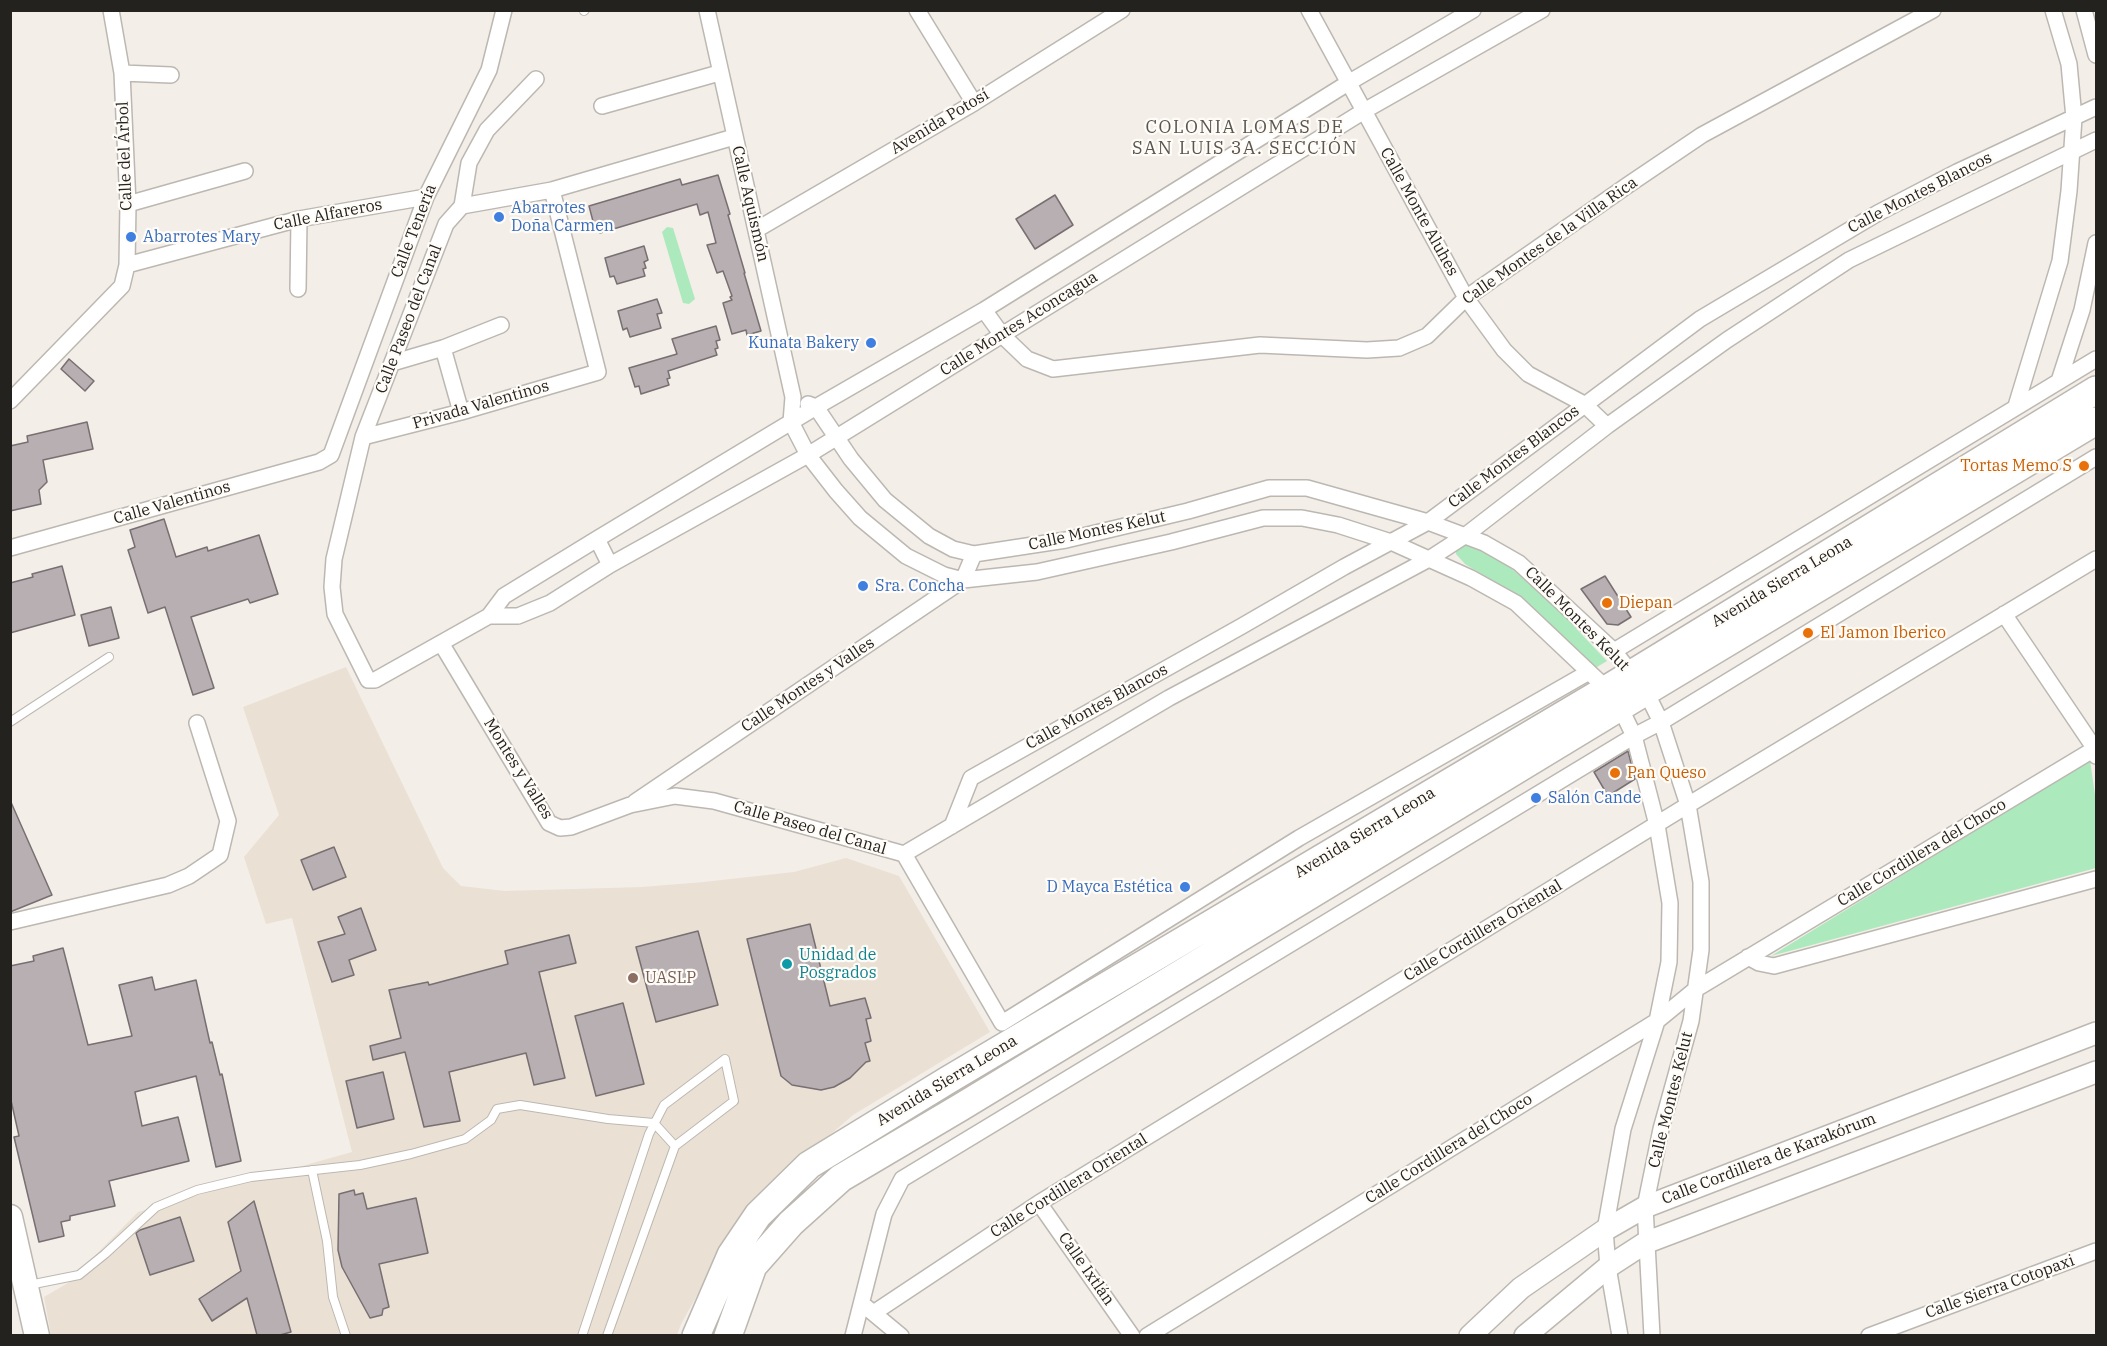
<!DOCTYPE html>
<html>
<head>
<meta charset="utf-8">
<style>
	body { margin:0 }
	#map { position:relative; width:2107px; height:1346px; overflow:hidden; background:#f3eee8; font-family:"IBM Plex Serif",serif }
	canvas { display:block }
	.frame { position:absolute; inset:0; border:12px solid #23221f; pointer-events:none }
</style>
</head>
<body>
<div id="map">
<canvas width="2107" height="1346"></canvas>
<div class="frame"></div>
</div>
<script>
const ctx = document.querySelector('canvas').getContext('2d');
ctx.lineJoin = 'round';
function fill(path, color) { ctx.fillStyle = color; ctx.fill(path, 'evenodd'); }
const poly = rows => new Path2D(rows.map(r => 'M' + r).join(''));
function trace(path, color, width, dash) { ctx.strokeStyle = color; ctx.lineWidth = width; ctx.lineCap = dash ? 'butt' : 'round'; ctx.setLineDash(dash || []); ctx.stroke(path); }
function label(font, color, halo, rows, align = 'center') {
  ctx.font = font + ' "IBM Plex Serif",serif'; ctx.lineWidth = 4.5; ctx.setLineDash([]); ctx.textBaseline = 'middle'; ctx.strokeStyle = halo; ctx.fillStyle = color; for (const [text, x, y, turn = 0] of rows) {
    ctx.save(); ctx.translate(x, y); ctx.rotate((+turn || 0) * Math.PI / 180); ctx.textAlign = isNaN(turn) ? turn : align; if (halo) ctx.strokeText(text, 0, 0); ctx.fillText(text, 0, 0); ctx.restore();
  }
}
const built = poly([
	[346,667,443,868,461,886,505,891,642,887,704,882,794,872,846,858,899,876,990,1032,853,1115,748,1205,681,1324,677,1335,51,1335,44,1297,68,1283,138,1212,352,1152,292,918,266,924,244,857,279,815,243,707]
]);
const green = poly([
	[667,227,673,228,695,299,689,304,683,303,662,232],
	[1473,542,1502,561,1528,582,1550,601,1607,661,1592,670,1516,595,1465,564,1456,554,1456,548,1461,543],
	[2090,760,2096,802,2096,868,1771,956]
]);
const building = poly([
	[718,175,730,214,728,215,745,273,744,273,761,331,747,335,746,330,732,334,723,303,732,300,730,297,732,296,723,271,717,273,707,245,716,243,708,212,700,215,697,204,600,233,598,224,594,225,589,206,680,179,682,185,718,175],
	[1055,195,1073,225,1035,249,1016,219,1055,195],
	[644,246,648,260,644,262,646,268,643,269,645,276,617,284,614,276,610,277,605,258,644,246],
	[657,299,662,313,657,314,661,328,630,337,627,328,623,330,618,311,657,299],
	[716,326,720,340,716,341,718,348,715,349,717,355,668,371,670,378,667,379,669,385,641,394,639,386,635,387,629,368,677,354,672,339,716,326],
	[69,359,94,381,85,391,61,369,69,359],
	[87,422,93,449,43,460,47,482,39,490,41,504,10,511,10,446,28,442,27,436,87,422],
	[164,519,176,557,207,547,208,551,259,535,278,594,250,603,248,599,191,617,214,688,193,695,165,607,148,613,128,550,135,547,130,530,164,519],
	[62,566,75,615,10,633,10,583,33,577,32,574,62,566],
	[1605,576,1631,617,1618,625,1607,624,1581,589,1605,576],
	[111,607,119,638,89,646,81,615,111,607],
	[1628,751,1635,779,1608,796,1594,772,1628,751],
	[10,800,52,895,10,912,10,800],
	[334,847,346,877,313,890,301,860,334,847],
	[361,908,376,950,349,960,354,975,332,982,318,942,345,934,338,917,361,908],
	[810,924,830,1006,865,998,871,1018,866,1019,871,1041,865,1043,870,1061,866,1062,850,1078,834,1087,821,1090,792,1085,781,1076,747,939,810,924],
	[698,931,718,1005,656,1022,636,947,698,931],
	[569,935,576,963,539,972,565,1078,534,1085,526,1053,449,1072,460,1121,424,1127,405,1052,373,1060,370,1046,401,1038,389,990,428,982,429,985,508,964,505,951,569,935],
	[63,948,88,1045,132,1036,119,985,152,977,155,990,196,980,210,1043,212,1042,220,1075,222,1074,241,1161,216,1167,196,1076,135,1092,142,1126,178,1117,189,1161,109,1181,115,1206,70,1216,70,1220,61,1222,64,1236,39,1242,14,1137,19,1136,10,1096,10,966,34,961,33,956,63,948],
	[623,1003,644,1084,596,1096,575,1016,623,1003],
	[383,1072,394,1119,357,1128,346,1081,383,1072],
	[354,1190,355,1195,363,1193,367,1209,416,1198,428,1253,379,1264,389,1307,383,1309,382,1315,370,1318,342,1267,338,1250,339,1194,354,1190],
	[254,1201,291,1332,280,1335,257,1335,247,1298,212,1321,199,1299,241,1271,228,1222,254,1201],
	[180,1217,194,1261,150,1275,136,1233,140,1230,180,1217]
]);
const lane = poly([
	[584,11,585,10],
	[10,722,109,657],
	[312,1170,327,1241,333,1297,346,1336],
	[29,1285,79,1275,105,1254,156,1207,197,1190,251,1177,360,1165,411,1154,465,1139,491,1120,497,1109,520,1105,608,1119,654,1123,675,1146],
	[582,1336,649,1134,664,1105,725,1059,734,1101,675,1146,607,1336]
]);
const street = poly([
	[707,10,793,397,791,422,808,455,836,491,860,518,906,556,944,575,963,580,1037,572,1171,542,1263,518,1302,518,1338,525,1391,542,1471,578,1516,603,1607,689,1620,707,1634,736,1657,825,1670,903,1669,962,1657,1021,1623,1129,1605,1230,1608,1267,1620,1336],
	[917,10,974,103],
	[1309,10,1466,298,1504,350,1528,374,1584,404,1607,426],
	[2084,10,2096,55],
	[122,73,171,75],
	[602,106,719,73],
	[128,204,245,171],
	[462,206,446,224,363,437,334,559,332,587,335,614,368,680,375,680,489,616,504,596,597,539,816,407,984,310,1348,83,1473,10],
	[462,206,552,190,734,137],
	[462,206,469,163,487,130,536,79],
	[756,230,974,103,1122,10],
	[127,265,299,219,426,197],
	[298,289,299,219],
	[984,310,1002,335,1027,359,1053,369,1260,345,1367,350,1399,348,1427,336,1466,298,1628,185,1702,135,1933,10],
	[443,348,461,412],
	[392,363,443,348,501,325],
	[2059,381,2082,310,2096,243],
	[10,401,122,286,127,265,128,204,122,73,111,10],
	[808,404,816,407,851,459,885,500,929,536,953,549,974,554,1066,540,1188,511,1269,488,1307,488,1428,522,1484,543,1519,563,1614,651,1646,692,1661,722,1688,805,1701,882,1701,950,1691,1021,1661,1129,1645,1207,1652,1336],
	[2016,406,2060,261,2069,191,2074,118,2069,64,2053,10],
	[363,437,461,412,598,372,552,190],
	[597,539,610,565],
	[10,548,319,462,331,455,426,197,489,70,504,10],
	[2004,614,2095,749,2096,756],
	[489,616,518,616,550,603,610,565,808,455,1364,111,1542,10],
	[441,643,549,823,560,828,571,827,630,805,675,796,714,801,904,854,1002,1023,1299,838,1589,672],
	[1614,651,2096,359],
	[635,802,963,580,974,554],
	[952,826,971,778,1242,626,1344,567,1428,522,1700,319,1878,213,1957,172,2096,107],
	[904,854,1169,698,1429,559,1466,535,1607,426,1727,340,1849,260,2096,140],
	[10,922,168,885,189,876,220,855,228,821,197,723],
	[1748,957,1759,963,1774,966,2096,879],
	[1039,1203,1132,1336],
	[866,1307,901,1336],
	[875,1312,1039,1203,1688,805,2096,559],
	[853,1336,884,1214,902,1179,1634,736,1661,722,2096,457],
	[1147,1336,1657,1021,1696,989,2096,748],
	[1869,1336,2096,1251]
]);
const secondary = poly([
	[1470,1336,1521,1288,1605,1230,1645,1207,2096,1033],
	[1525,1336,1608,1267,1645,1243,2096,1072]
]);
const primary = poly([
	[10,1217,37,1336]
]);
const highway = poly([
	[696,1336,731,1255,758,1215,809,1165,948,1080,1607,689,2096,390],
	[728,1336,753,1266,791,1223,841,1178,961,1107,1620,707,2096,421]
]);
const markers = [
	[499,217,6,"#3f7fe0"],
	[131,237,6,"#3f7fe0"],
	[871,343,6,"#3f7fe0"],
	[2084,466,6,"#e8710a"],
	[863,586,6,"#3f7fe0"],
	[1607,603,6,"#e8710a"],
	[1808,633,6,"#e8710a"],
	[1615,773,6,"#e8710a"],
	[1536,798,6,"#3f7fe0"],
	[1185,887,6,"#3f7fe0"],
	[787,964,6,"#0f9aa8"],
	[633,978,6,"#8d6e63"]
];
const streetNames = [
	["Avenida Potosí",940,122,-31],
	["Calle del Árbol",125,156,-92],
	["Calle Montes Blancos",1920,193,-27],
	["Calle Aquismón",750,204,77],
	["Calle Monte Aluhes",1419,212,61],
	["Calle Alfareros",328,215,-11],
	["Calle Tenería",414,231,-69],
	["Calle Montes de la Villa Rica",1550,241,-35],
	["Calle Paseo del Canal",409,319,-69],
	["Calle Montes Aconcagua",1019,324,-32],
	["Privada Valentinos",481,405,-16],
	["Calle Montes Blancos",1514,457,-37],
	["Calle Valentinos",172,503,-16],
	["Calle Montes Kelut",1097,531,-12],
	["Avenida Sierra Leona",1782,582,-31],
	["Calle Montes Kelut",1577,619,45],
	["Calle Montes y Valles",808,685,-34],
	["Calle Montes Blancos",1097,707,-29],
	["Montes y Valles",518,769,58],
	["Calle Paseo del Canal",810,828,16],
	["Avenida Sierra Leona",1365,833,-31],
	["Calle Cordillera del Choco",1922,853,-31],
	["Calle Cordillera Oriental",1483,931,-31],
	["Avenida Sierra Leona",947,1081,-31],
	["Calle Montes Kelut",1671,1100,-76],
	["Calle Cordillera del Choco",1449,1149,-32],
	["Calle Cordillera de Karakórum",1769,1159,-21],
	["Calle Cordillera Oriental",1069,1186,-32],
	["Calle Ixtlán",1086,1269,55],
	["Calle Sierra Cotopaxi",2000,1287,-20]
];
const shopNames = [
	["Abarrotes",511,208],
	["Doña Carmen",511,226],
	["Abarrotes Mary",143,237],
	["Kunata Bakery",859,343,"right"],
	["Sra. Concha",875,586],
	["Salón Cande",1548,798],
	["D Mayca Estética",1173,887,"right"]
];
const foodNames = [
	["Tortas Memo S",2072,466,"right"],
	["Diepan",1619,603],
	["El Jamon Iberico",1820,633],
	["Pan Queso",1627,773]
];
const cultureNames = [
	["Unidad de",799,955],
	["Posgrados",799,973]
];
const educationNames = [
	["UASLP",645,978]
];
const neighbourhoodNames = [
	["COLONIA LOMAS DE",1245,128],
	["SAN LUIS 3A. SECCIÓN",1245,149]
];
fill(built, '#eae1d4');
fill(green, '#ace9bd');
fill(building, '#b7afb1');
trace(building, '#776f71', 1.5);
trace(lane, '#bcb8b1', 10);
trace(street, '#bcb8b1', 18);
trace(secondary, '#bcb8b1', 24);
trace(primary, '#bcb8b1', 27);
trace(highway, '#bcb8b1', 30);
trace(lane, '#fff', 8);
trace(street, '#fff', 15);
trace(secondary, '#fff', 21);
trace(primary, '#fff', 24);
trace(highway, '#fff', 27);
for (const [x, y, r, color] of markers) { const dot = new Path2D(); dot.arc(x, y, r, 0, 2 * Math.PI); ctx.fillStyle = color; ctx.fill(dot); trace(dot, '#fffcf8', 2); }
label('16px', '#23221f', '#fffcf8', streetNames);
label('16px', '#366cbe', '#fffcf8', shopNames, 'left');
label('16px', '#c56008', '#fffcf8', foodNames, 'left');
label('16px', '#0d838f', '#fffcf8', cultureNames, 'left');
label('16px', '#785e54', '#fffcf8', educationNames, 'left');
ctx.letterSpacing = '1.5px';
label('18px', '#59554f', '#fffcf8', neighbourhoodNames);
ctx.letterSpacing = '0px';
</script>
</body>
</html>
